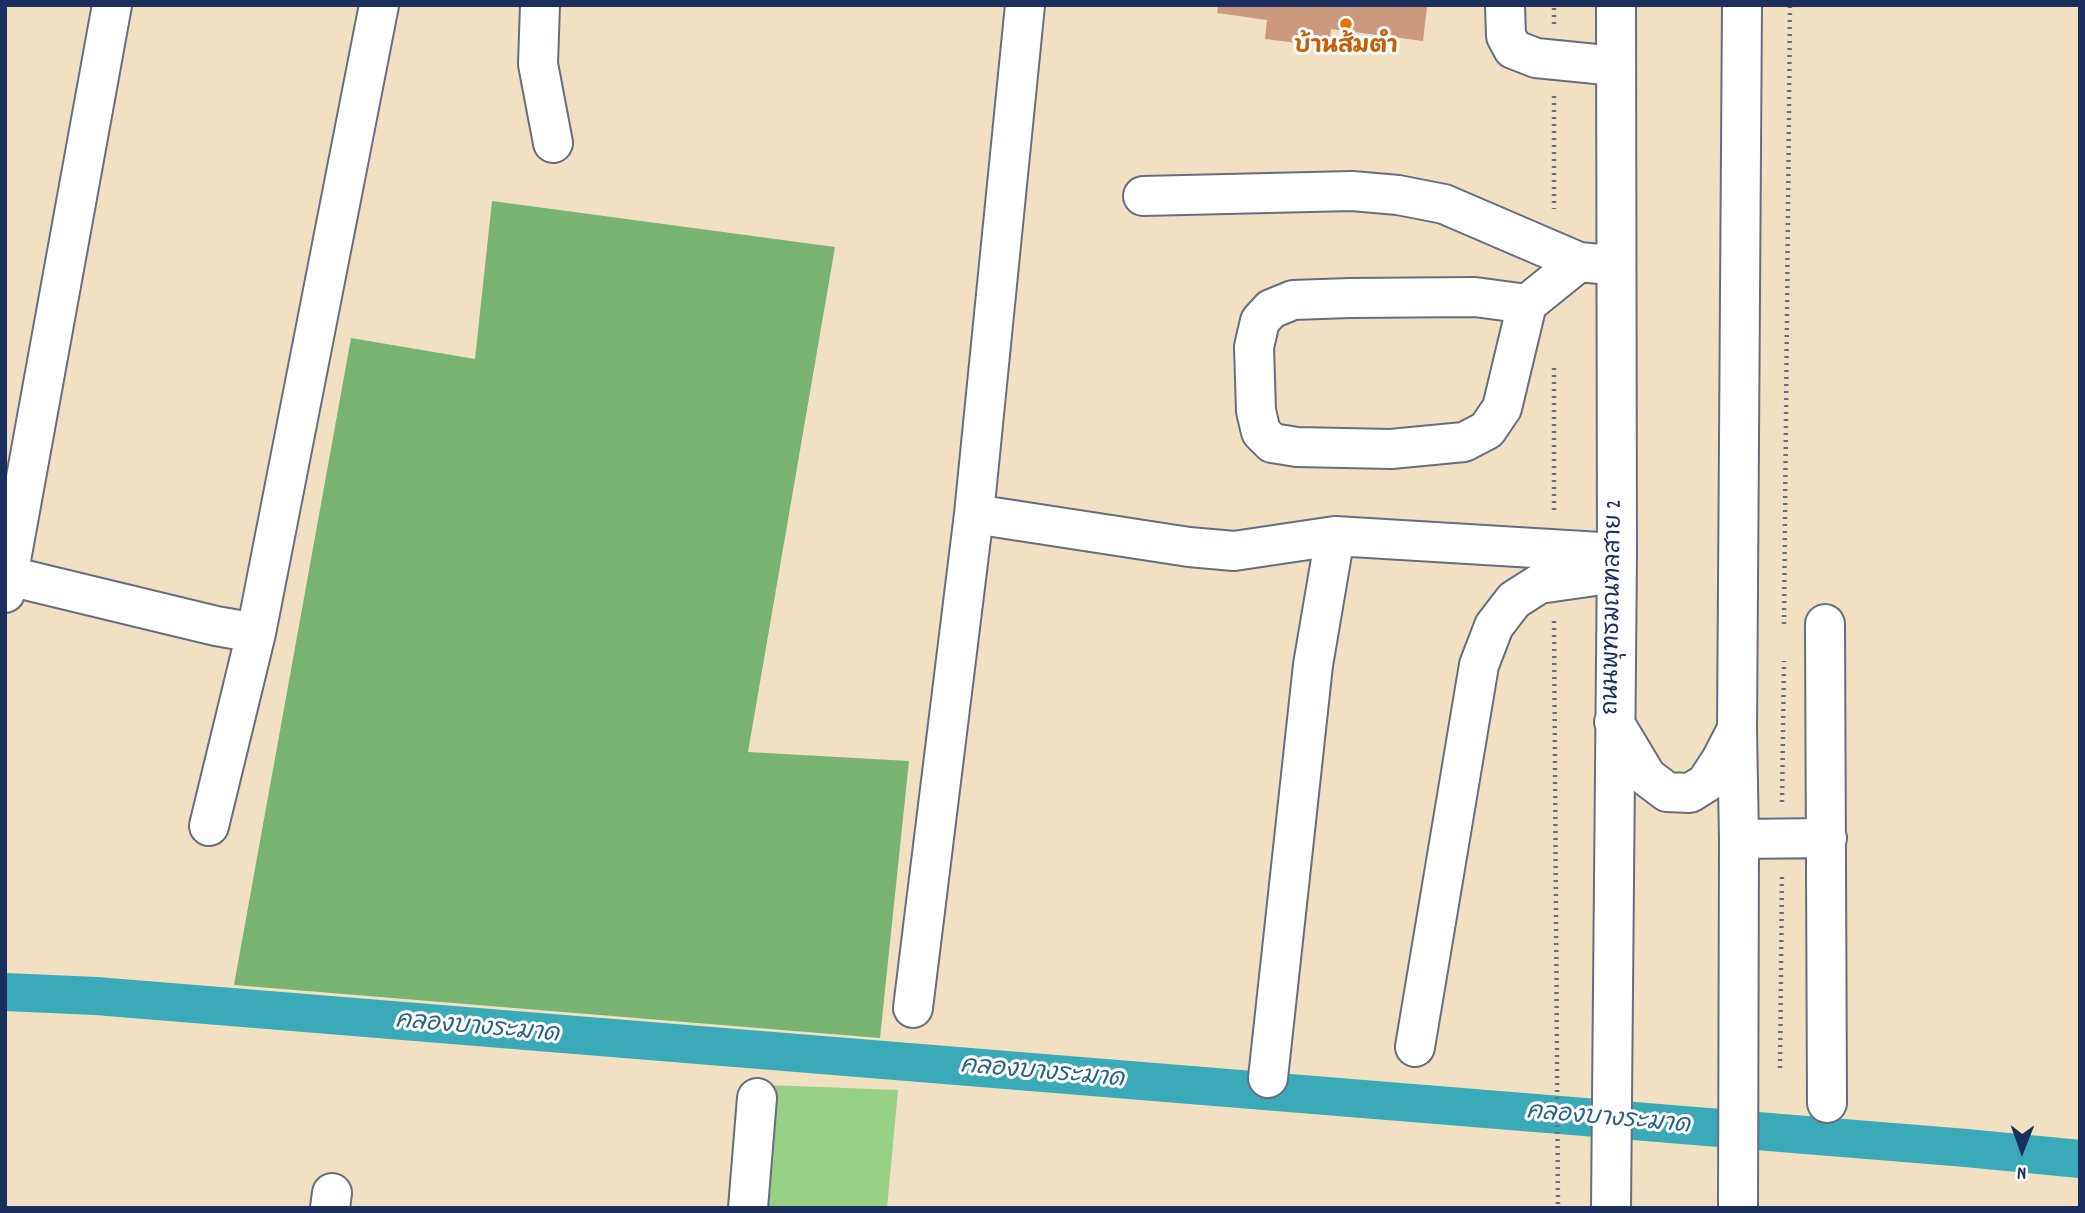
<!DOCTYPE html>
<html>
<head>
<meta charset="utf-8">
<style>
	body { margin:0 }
	#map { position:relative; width:2085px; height:1213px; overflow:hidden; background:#f1e1c2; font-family:Dekko,sans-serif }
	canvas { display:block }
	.frame { position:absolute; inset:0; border:7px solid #1b2f5e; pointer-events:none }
	.north { position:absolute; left:1987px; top:1115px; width:70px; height:70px; -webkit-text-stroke:5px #fff; paint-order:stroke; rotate:181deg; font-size:19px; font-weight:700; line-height:28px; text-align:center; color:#1b2f5e }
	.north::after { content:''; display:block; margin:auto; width:24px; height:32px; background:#1b2f5e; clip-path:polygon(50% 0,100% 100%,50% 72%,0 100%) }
</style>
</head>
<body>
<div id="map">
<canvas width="2085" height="1213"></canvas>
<div class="frame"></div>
<div class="north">N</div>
</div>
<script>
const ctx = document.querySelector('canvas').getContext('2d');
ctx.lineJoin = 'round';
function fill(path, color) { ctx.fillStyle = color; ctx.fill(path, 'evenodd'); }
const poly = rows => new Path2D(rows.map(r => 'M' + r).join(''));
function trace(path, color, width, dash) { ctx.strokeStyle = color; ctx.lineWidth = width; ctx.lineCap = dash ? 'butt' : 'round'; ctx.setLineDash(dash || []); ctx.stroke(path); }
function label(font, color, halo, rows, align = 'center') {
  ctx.font = font + ' Dekko,"Playpen Sans Thai",sans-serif'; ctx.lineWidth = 6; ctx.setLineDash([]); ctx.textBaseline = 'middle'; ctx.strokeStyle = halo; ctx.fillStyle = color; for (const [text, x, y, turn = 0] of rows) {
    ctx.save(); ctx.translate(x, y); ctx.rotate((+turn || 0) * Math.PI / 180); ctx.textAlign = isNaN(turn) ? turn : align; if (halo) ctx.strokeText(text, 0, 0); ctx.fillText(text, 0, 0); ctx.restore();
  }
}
const green = poly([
	[742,1084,898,1090,887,1208,732,1208]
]);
const forest = poly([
	[492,201,835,247,748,752,909,761,880,1038,234,985,351,338,475,359]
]);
const canal = poly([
	[5,992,96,996,1966,1148,2080,1159]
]);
const building = poly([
	[1218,5,1416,5,1427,7,1423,41,1331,29,1329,47,1265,39,1267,20,1217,13]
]);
const path = poly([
	[1554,24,1554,5],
	[1554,96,1554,209],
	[1554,510,1554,365],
	[1554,621,1558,1208],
	[1784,624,1790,5],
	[1782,802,1784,661],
	[1780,1068,1782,874]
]);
const minor = poly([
	[540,5,538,64,553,143],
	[1025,5,974,514,1189,547,1234,551,1335,536,1617,553],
	[1505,5,1506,36,1513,49,1536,58,1616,66],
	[1143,196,1352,191,1398,195,1444,204,1579,262,1600,264],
	[1527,304,1475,297,1350,298,1293,300,1271,309,1260,321,1254,347,1256,411,1261,432,1272,443,1297,447,1391,449,1464,442,1487,430,1502,408,1527,304,1579,262],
	[9,576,216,626,256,633,379,5],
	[5,593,112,5],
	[1825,624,1827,1103],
	[209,826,256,633],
	[1739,839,1827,838],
	[913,1008,974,514],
	[1415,1047,1479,665,1494,626,1514,600,1539,584,1616,573],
	[1268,1078,1313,665,1335,536],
	[330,1208,332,1193],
	[748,1208,757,1098]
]);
const major = poly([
	[1614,722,1647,777,1667,792,1690,793,1706,783,1721,760,1736,731],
	[1611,1208,1617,553,1616,5],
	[1738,1208,1739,839,1737,729,1742,5]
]);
const markers = [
	[1346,24,7,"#e8710a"]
];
const foodNames = [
	["บ้านส้มตำ",1346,49]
];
const streetNames = [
	["ถนนพุทธมณฑลสาย 2",1615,607,-89]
];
const waterNames = [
	["คลองบางระมาด",477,1030,5],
	["คลองบางระมาด",1042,1075,5],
	["คลองบางระมาด",1608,1121,5]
];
fill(green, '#96d185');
fill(forest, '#78b372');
trace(canal, '#3aaab8', 38);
fill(building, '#cc997c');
trace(minor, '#666d81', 42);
trace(major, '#666d81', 42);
trace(path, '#666d81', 4.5, [2, 5]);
trace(minor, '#fff', 38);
trace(major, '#fff', 38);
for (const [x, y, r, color] of markers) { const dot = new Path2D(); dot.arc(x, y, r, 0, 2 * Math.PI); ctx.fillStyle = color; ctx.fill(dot); trace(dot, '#fff', 2.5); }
label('bold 23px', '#c56008', '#fff', foodNames);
label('23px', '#1b2f5e', '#fff', streetNames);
label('italic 24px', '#276082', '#fff', waterNames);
</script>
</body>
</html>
